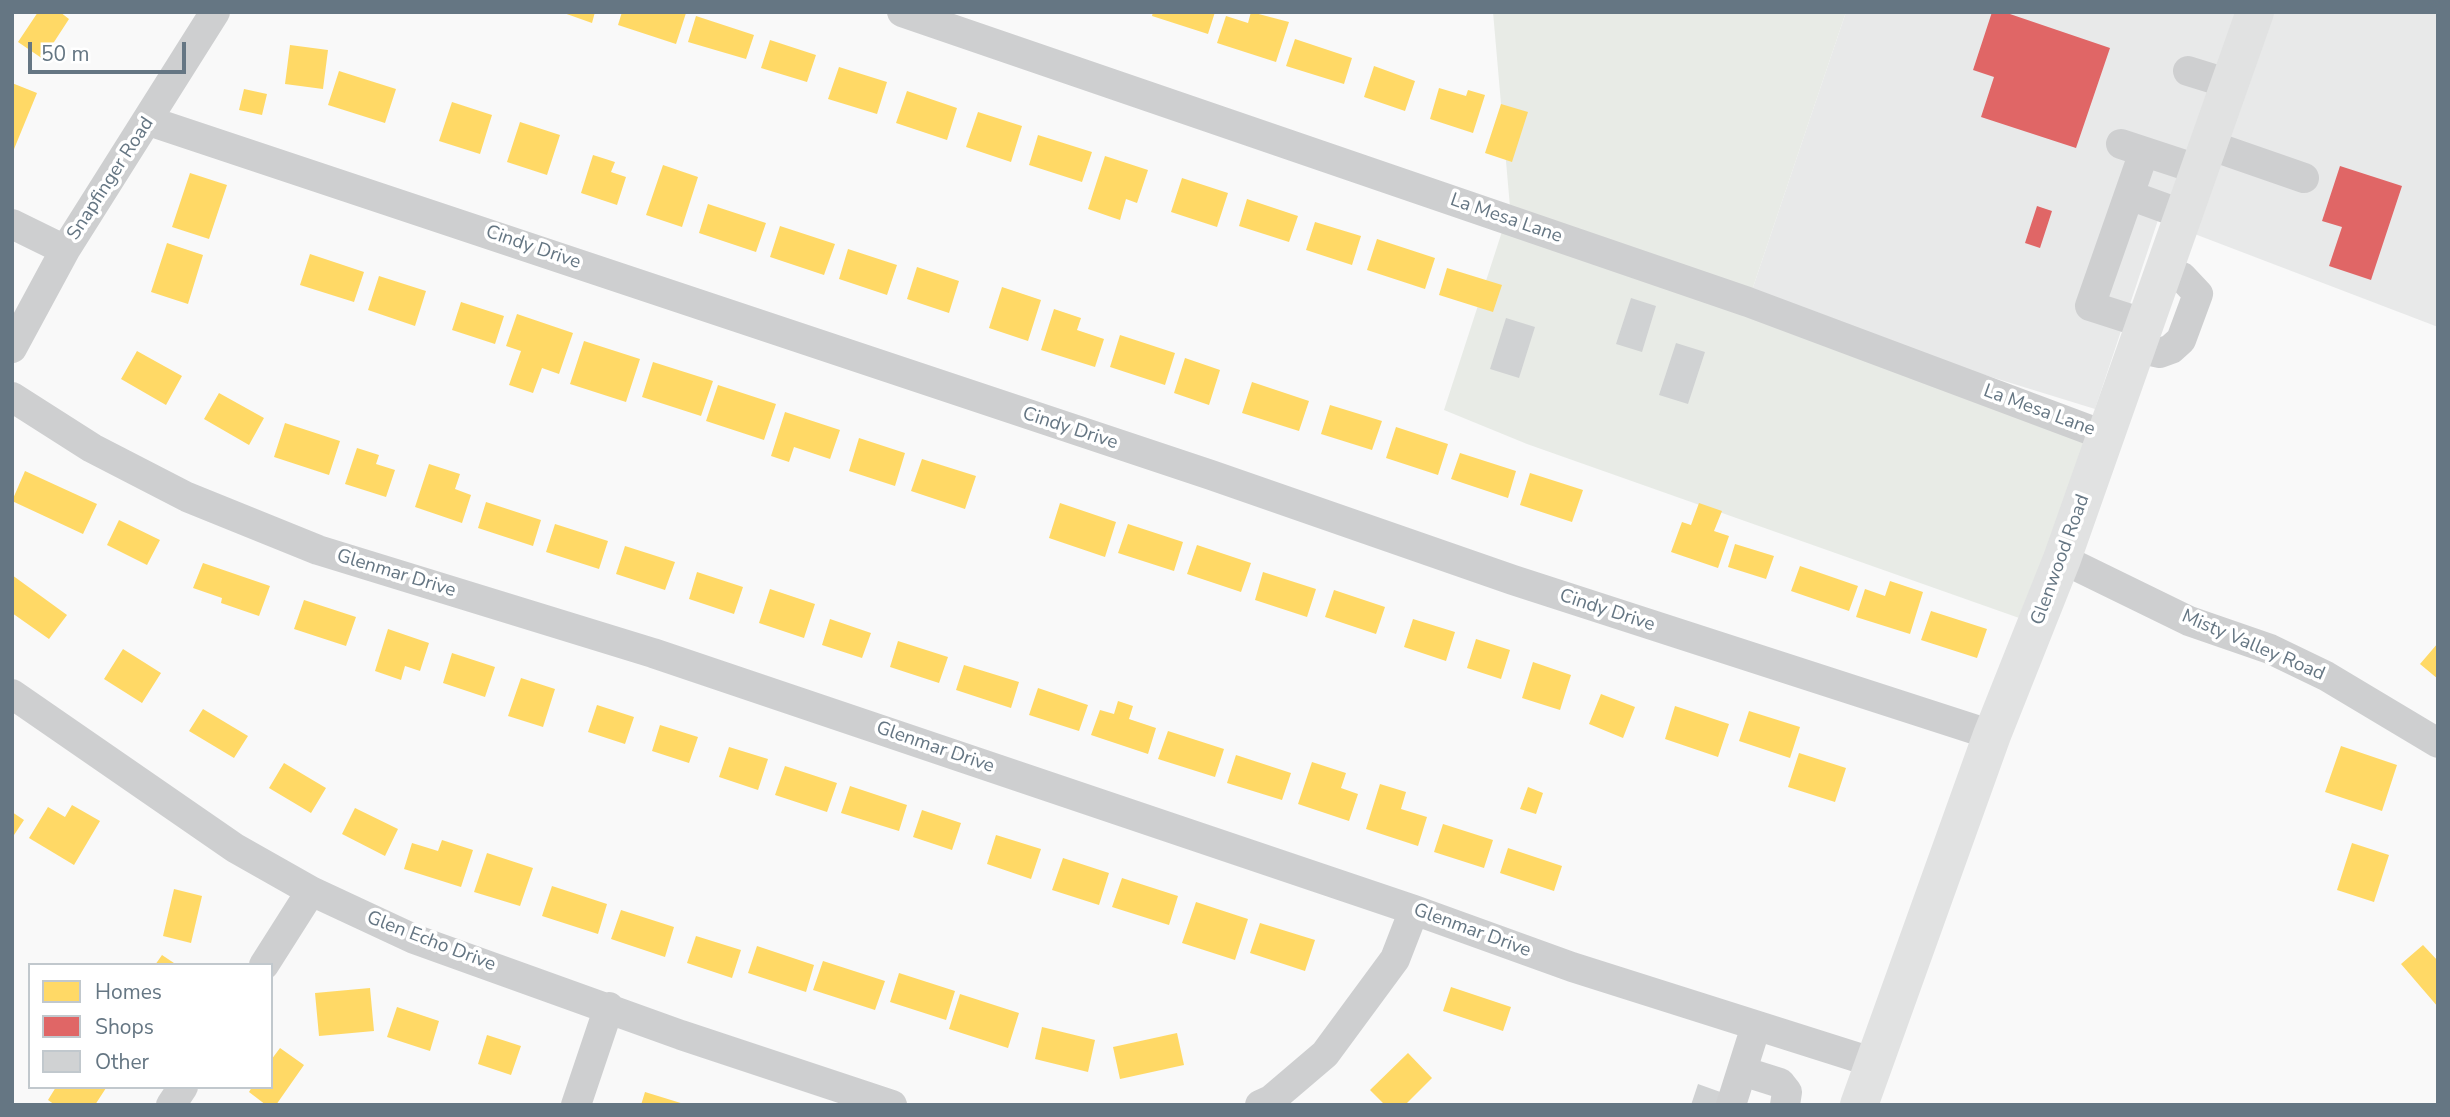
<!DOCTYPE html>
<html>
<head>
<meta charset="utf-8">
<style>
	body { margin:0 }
	#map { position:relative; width:2450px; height:1117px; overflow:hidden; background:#f9f9f9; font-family:"Nunito Sans",sans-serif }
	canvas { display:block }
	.frame { position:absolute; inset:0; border:14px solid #657683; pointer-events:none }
	.legend { position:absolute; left:28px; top:963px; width:245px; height:126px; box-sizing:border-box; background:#fff; border:2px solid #c1c8cd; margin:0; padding:9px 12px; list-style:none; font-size:21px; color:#657683 }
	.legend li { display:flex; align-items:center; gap:14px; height:35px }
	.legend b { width:35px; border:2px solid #c1c8cd }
	.scale { position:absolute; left:28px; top:42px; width:158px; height:32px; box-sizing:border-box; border:4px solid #657683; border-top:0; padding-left:9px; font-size:21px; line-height:24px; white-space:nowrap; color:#657683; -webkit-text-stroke:5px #fff; paint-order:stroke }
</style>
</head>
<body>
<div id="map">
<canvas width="2450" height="1117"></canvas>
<div class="frame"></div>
<ul class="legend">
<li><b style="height:19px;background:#ffd966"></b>Homes</li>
<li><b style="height:19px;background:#e06666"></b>Shops</li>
<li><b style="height:19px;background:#d0d2d3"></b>Other</li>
</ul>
<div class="scale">50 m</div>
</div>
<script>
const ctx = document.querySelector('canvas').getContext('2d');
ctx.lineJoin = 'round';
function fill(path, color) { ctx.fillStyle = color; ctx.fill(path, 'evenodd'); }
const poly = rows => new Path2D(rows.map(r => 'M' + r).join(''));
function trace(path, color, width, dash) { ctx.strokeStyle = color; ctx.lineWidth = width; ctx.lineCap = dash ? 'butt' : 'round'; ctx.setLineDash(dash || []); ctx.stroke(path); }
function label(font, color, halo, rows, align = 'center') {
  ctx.font = font + ' "Nunito Sans",sans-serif'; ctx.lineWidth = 7; ctx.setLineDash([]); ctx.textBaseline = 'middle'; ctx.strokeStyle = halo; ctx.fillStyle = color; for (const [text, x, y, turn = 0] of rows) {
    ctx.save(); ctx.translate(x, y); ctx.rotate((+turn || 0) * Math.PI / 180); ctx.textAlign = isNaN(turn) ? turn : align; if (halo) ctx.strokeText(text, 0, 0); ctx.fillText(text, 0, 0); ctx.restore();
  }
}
const built = poly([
	[1846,12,2438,12,2438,327,2158,220,2095,409,1748,302]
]);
const green = poly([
	[1493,12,1846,12,1748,302,2096,436,2022,619,1527,444,1444,410,1510,207]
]);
const homes = poly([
	[38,12,60,12,69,19,43,59,18,42],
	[561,12,595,12,592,23],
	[622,12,682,12,686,13,676,44,618,25],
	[1153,12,1215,12,1208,34,1152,16],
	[1251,12,1289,22,1276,62,1217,43,1226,16,1248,23],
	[696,16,754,35,746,59,688,42],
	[1295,39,1352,58,1344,84,1286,66],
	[770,40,816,55,807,82,761,68],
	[290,45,328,50,323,89,285,84],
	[1374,66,1415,81,1405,111,1364,97],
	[839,67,887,82,877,114,828,99],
	[339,71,396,89,385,123,328,105],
	[12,83,37,93,12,154],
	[1439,88,1466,96,1468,90,1485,95,1473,133,1430,119],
	[244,89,267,94,262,115,239,110],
	[907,91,957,108,947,140,896,123],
	[452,102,492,115,480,154,439,141],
	[1501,104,1528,112,1512,162,1485,153],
	[978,112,1022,126,1011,162,966,147],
	[520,122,560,135,547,175,507,162],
	[1038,135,1092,152,1082,182,1029,165],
	[593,155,615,162,611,172,626,177,617,205,581,193],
	[1105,156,1148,170,1137,203,1126,199,1120,220,1088,209],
	[663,165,698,177,682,227,646,215],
	[190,173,227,185,209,239,172,227],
	[1182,178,1228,193,1217,227,1171,212],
	[1247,199,1298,216,1289,242,1239,226],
	[708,204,766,223,756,252,699,233],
	[1315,222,1361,236,1352,265,1306,250],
	[780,226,835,244,824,275,770,257],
	[1377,239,1435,258,1425,289,1367,270],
	[167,243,203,255,188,304,151,292],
	[848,249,897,265,887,295,839,279],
	[310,254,364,272,354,302,300,285],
	[917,267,959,281,949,313,907,299],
	[1447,268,1502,285,1493,312,1439,295],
	[379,276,426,291,415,326,368,310],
	[1002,287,1041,300,1028,341,989,328],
	[461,302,504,316,495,344,452,330],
	[1054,309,1081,318,1077,330,1104,339,1095,367,1041,350],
	[517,314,573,333,559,374,542,368,533,393,509,385,521,351,506,346],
	[1120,335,1175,353,1165,385,1110,367],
	[584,341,640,359,626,402,570,384],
	[137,351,182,376,166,405,121,379],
	[1185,358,1220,370,1209,405,1174,393],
	[653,362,713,381,701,416,642,397],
	[1252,382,1309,401,1299,431,1242,413],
	[718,385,776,404,764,440,706,421],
	[219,393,264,418,249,445,204,419],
	[1330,405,1382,421,1372,450,1321,434],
	[785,412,840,430,830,459,794,447,789,462,771,456],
	[285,423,340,441,329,475,274,457],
	[1396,427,1448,444,1438,475,1386,458],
	[859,438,905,453,895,486,849,471],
	[357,448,379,455,376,464,395,470,386,497,345,484],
	[1460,453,1516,471,1508,498,1451,479],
	[922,459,976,476,965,509,911,491],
	[429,464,460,474,455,489,471,495,462,523,415,507],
	[25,471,97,504,83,534,12,501],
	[1530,473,1583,490,1572,522,1520,505],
	[486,502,541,520,533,546,478,528],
	[1060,503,1116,522,1105,557,1049,538],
	[1699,503,1722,511,1714,531,1729,536,1718,568,1671,552,1682,522,1691,525],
	[119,520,160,540,147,565,107,545],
	[555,524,608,541,599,569,546,552],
	[1128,524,1183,542,1174,571,1118,553],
	[1735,544,1774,556,1766,579,1728,567],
	[1197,545,1251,563,1241,592,1187,574],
	[625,546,675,562,665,590,616,574],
	[203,563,270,586,259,616,221,603,222,598,193,588],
	[1800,566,1858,586,1849,611,1791,591],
	[697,572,743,587,734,614,689,599],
	[1263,572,1316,589,1307,617,1255,600],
	[12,575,67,615,49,639,12,613],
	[1890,581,1923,592,1910,634,1856,617,1865,589,1885,596],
	[770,589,815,604,804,638,759,623],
	[1334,590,1385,607,1376,634,1325,617],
	[304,600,356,617,346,646,294,629],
	[1931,611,1987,629,1977,658,1921,640],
	[830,619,871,633,862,658,822,645],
	[1413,619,1455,632,1446,661,1404,647],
	[388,629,429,643,420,671,405,666,401,680,375,671],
	[1476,639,1510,650,1501,679,1467,668],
	[898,641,948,657,939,683,890,667],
	[2438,643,2438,679,2420,664],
	[123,649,161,673,142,703,104,679],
	[452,653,495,667,485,697,443,683],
	[1533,662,1571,675,1560,710,1522,698],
	[964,665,1019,682,1011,708,956,690],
	[521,678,555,689,543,727,508,716],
	[1038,688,1088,705,1079,731,1029,715],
	[1601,694,1635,707,1623,738,1589,724],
	[1118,701,1133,706,1129,719,1156,728,1148,754,1091,735,1100,710,1114,714],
	[597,705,634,717,625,744,588,732],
	[1675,706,1729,724,1718,757,1665,739],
	[203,709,248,736,234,758,189,731],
	[1749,711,1800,727,1790,758,1739,741],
	[660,725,698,737,689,763,652,751],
	[1168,731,1224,749,1215,777,1158,759],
	[2341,746,2397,765,2382,811,2325,792],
	[729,747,768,759,758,790,719,777],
	[1799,753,1846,768,1835,802,1788,787],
	[1236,755,1291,773,1282,800,1227,783],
	[1312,762,1346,773,1341,788,1358,794,1349,821,1298,804],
	[284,763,326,788,311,813,269,788],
	[785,766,837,783,827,812,775,795],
	[1380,784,1406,792,1401,809,1427,817,1418,846,1366,829],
	[850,786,907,805,899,831,841,813],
	[1528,787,1543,793,1536,814,1520,809],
	[72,805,100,821,74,865,29,838,48,807,65,817],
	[355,808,398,829,385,856,342,834],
	[922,810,961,823,952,850,913,837],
	[12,812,24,820,12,838],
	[1443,824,1493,840,1484,868,1434,852],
	[996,835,1041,849,1031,879,987,864],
	[442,840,473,850,461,887,404,869,412,843,438,851],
	[2352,843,2389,855,2374,902,2337,890],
	[1508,848,1562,866,1554,891,1500,873],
	[487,853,533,868,520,906,474,892],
	[1063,858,1109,873,1099,905,1052,890],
	[1122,878,1178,896,1169,925,1112,907],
	[552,886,607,904,598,934,542,916],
	[174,889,202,896,191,943,163,936],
	[1196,902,1248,919,1235,960,1182,943],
	[621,910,674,927,665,957,611,939],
	[1260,923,1315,940,1305,971,1250,953],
	[696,936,741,950,732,978,687,963],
	[2423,945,2438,961,2438,1007,2401,964],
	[757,946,814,965,806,992,748,973],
	[162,955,177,965,155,965],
	[823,961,885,981,875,1010,813,990],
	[899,973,955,991,946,1020,890,1002],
	[1451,987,1511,1007,1503,1031,1443,1011],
	[370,988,374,1031,319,1036,315,993],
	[960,994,1019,1013,1008,1048,949,1029],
	[397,1007,439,1021,430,1051,387,1037],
	[1042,1027,1095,1040,1088,1072,1035,1059],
	[1177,1033,1184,1065,1120,1079,1113,1047],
	[487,1035,521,1046,511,1075,478,1064],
	[280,1048,304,1065,276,1105,266,1105,249,1092,252,1087,271,1087,271,1060],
	[1408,1053,1432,1078,1405,1105,1385,1105,1370,1090],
	[56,1087,104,1087,106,1088,95,1105,55,1105,48,1100],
	[645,1092,684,1104,684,1105,641,1105]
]);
const shops = poly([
	[1992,12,2004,12,2110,48,2076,148,1981,117,1994,77,1973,70],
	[2340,166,2402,186,2371,280,2329,266,2342,227,2322,221],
	[2037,206,2052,211,2040,248,2025,243]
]);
const building = poly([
	[1631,298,1656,306,1642,352,1616,344],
	[1506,318,1535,327,1519,378,1490,369],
	[1676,343,1705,352,1688,404,1659,395],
	[1698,1084,1726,1094,1722,1105,1691,1105]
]);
const minor = poly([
	[902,12,1748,302,2106,436],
	[2188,71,2230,84],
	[149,121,1211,475,1513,580,1992,735],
	[2121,144,2200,170],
	[2209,145,2304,178],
	[2144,152,2090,306,2146,324],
	[2129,195,2184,215],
	[12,224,65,250],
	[12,348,65,250,215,12],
	[2137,348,2160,353,2171,349,2181,340,2198,294,2182,277,2164,271],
	[12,397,92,448,187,497,318,550,653,653,1414,910,1572,967,1875,1063],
	[2062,559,2189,621,2270,649,2326,676,2438,743],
	[12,694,235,848,311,891,414,939,681,1035,892,1105],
	[264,965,311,891],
	[1742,1071,1780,1083,1787,1092,1785,1105],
	[171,1105,183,1087],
	[576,1105,609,1007],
	[1260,1105,1271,1100,1325,1054,1395,959,1414,910],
	[1731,1105,1756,1026]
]);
const major = poly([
	[1859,1105,1992,735,2062,559,2255,12]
]);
const streetNames = [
	["Snapfinger Road",111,179,-57],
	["La Mesa Lane",1506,219,19],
	["Cindy Drive",533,248,19],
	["La Mesa Lane",2039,411,20],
	["Cindy Drive",1070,429,18],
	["Glenwood Road",2061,560,-70],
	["Glenmar Drive",396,574,17],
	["Cindy Drive",1607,611,18],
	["Misty Valley Road",2253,646,23],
	["Glenmar Drive",935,748,19],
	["Glenmar Drive",1472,931,20],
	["Glen Echo Drive",431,942,21]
];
fill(built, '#e8e9e9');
fill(green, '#e8ebe6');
fill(homes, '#ffd966');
fill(shops, '#e06666');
fill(building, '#d0d2d3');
trace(minor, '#cecfd0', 30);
trace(major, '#e1e2e2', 38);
label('19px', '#657683', '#fff', streetNames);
</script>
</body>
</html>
